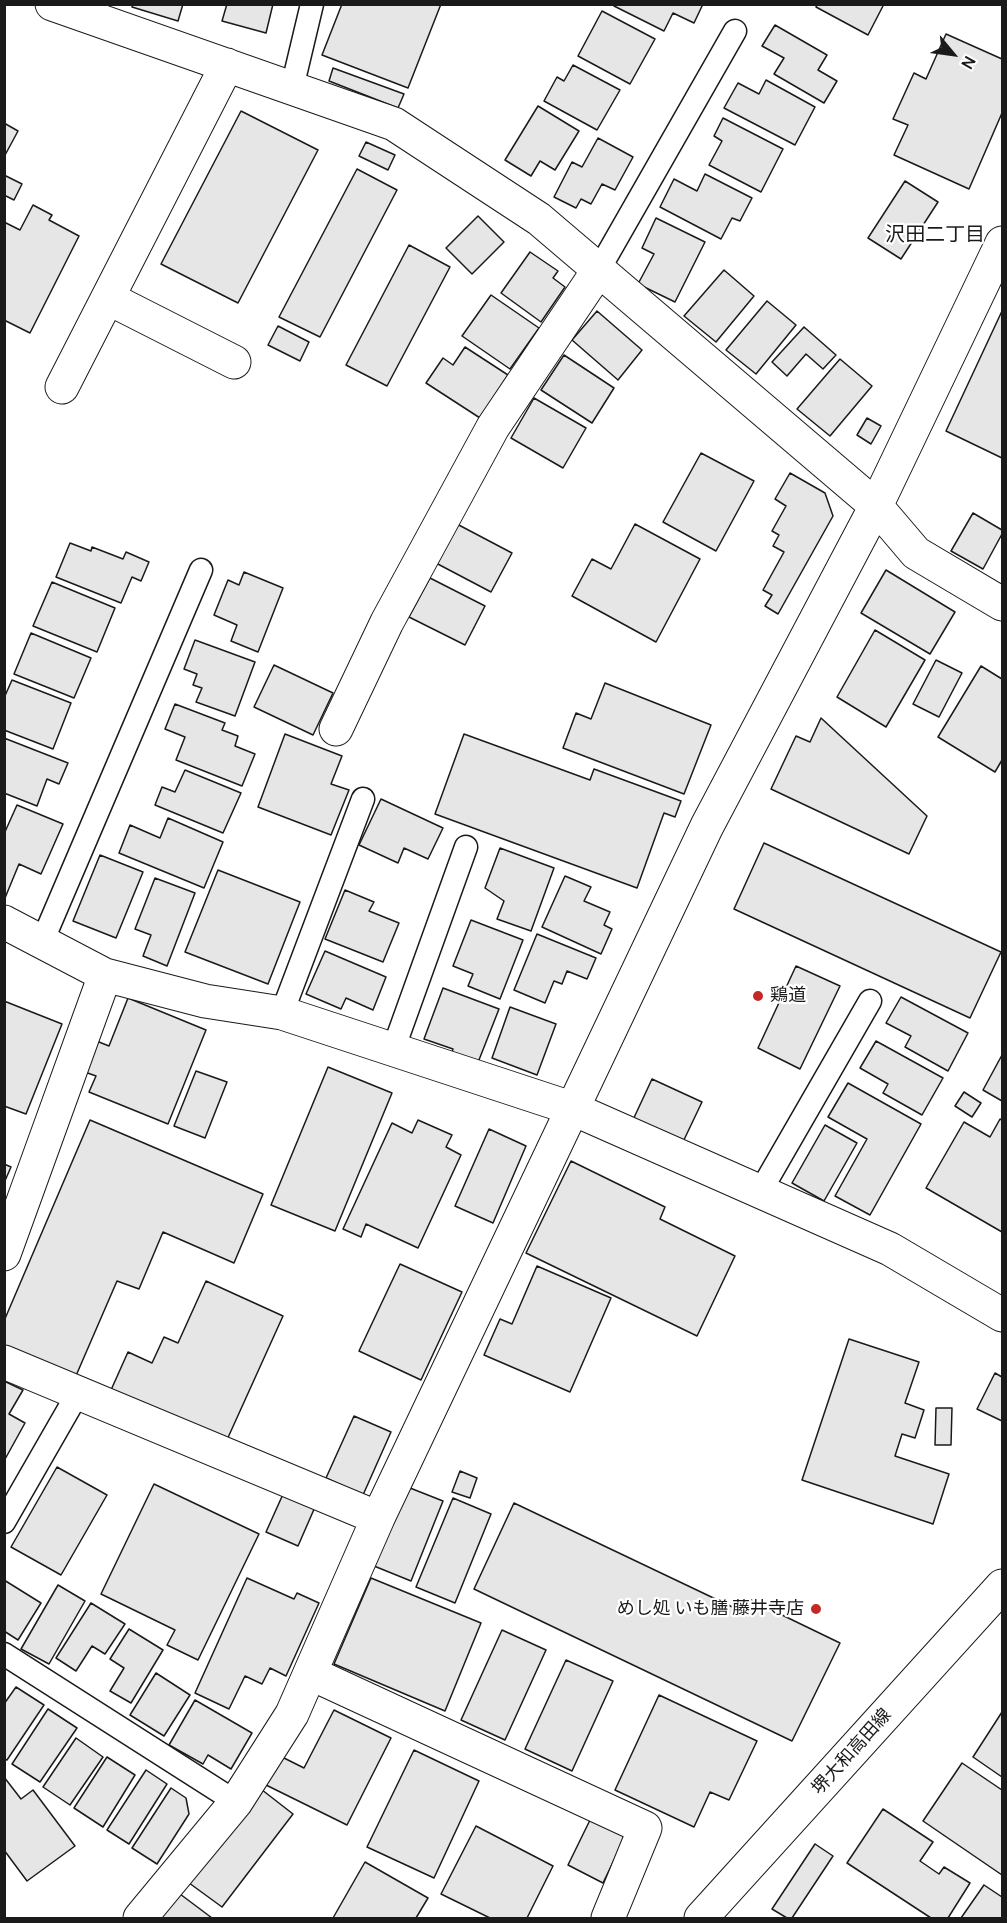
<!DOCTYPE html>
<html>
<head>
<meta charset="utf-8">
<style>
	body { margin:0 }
	#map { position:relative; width:1007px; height:1923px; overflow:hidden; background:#fff; font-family:Manrope,sans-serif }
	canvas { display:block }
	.frame { position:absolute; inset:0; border:6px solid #1a1a1a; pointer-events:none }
	.north { position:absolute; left:923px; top:24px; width:60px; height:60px; -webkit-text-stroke:4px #fff; paint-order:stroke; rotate:119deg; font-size:16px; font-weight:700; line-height:24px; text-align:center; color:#1a1a1a }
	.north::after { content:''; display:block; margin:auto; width:21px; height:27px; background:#1a1a1a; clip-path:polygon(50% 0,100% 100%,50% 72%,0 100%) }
</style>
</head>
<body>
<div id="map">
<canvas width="1007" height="1923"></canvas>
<div class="frame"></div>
<div class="north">N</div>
</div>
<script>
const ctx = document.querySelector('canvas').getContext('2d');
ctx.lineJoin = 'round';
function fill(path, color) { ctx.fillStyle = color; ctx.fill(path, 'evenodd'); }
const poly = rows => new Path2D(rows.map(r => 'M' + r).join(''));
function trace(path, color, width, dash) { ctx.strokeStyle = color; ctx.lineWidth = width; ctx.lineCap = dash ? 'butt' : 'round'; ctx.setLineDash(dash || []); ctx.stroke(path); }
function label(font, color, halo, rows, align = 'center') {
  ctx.font = font + ' Manrope,"Noto Sans JP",sans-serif'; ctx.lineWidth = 4.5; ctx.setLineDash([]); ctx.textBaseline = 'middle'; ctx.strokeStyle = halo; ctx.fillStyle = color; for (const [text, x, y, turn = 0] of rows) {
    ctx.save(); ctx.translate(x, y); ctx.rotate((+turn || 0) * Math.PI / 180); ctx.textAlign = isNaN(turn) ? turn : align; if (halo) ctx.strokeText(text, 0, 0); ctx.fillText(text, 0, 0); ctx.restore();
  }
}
const building = poly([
	[133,4,183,4,178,21,132,7,133,4],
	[227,4,273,4,266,33,222,21,227,4],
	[342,4,441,4,408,88,322,55,342,4],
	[614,4,703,4,694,23,673,13,664,31,614,6,614,4],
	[817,4,884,4,868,35,816,7,817,4],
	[602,11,655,39,630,84,578,56,602,11],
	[775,25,827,55,818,70,837,81,824,103,774,74,784,58,762,46,775,25],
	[946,34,1002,59,1002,113,969,189,894,155,908,125,893,119,914,73,926,79,946,34],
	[573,65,620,90,597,130,544,101,557,77,564,81,573,65],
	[333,68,404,94,398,108,329,81,333,68],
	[766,80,815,107,795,145,724,108,738,83,759,94,766,80],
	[538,106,579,131,555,170,540,161,531,176,505,160,538,106],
	[241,111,318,150,238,303,161,264,241,111],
	[723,118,783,149,761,192,709,165,722,141,714,136,723,118],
	[4,123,18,131,4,157,4,123],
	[598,138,633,157,615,190,602,184,591,204,581,199,576,208,554,197,572,162,582,167,598,138],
	[366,142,395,155,388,170,359,156,366,142],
	[357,169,397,190,320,337,279,317,357,169],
	[705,174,752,198,740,221,732,218,721,239,660,207,674,179,697,191,705,174],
	[4,175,22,184,14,200,4,195,4,175],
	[905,181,938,202,901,259,868,238,905,181],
	[33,205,52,215,49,220,79,236,30,333,4,320,4,222,20,230,33,205],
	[478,216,504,242,472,274,446,248,478,216],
	[656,218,705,242,675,302,638,284,654,254,642,248,656,218],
	[409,245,450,267,387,386,346,365,409,245],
	[530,252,558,271,553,278,565,287,541,322,501,293,530,252],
	[724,270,754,296,716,342,684,316,724,270],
	[491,295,539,328,510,369,462,336,491,295],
	[767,301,796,325,756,374,726,350,767,301],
	[597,311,642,350,618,380,572,340,597,311],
	[1002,311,1002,458,946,431,1002,311],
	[278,326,309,342,300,361,268,345,278,326],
	[804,327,836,355,823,369,806,354,787,376,772,362,804,327],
	[465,347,508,375,480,418,426,383,443,358,453,365,465,347],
	[564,355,614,388,592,423,541,390,564,355],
	[840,359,872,386,830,436,797,409,840,359],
	[534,398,586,428,563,468,511,438,534,398],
	[867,418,881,426,871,444,857,435,867,418],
	[701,453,754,481,716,551,663,522,701,453],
	[790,473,825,493,833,516,778,614,765,606,772,595,763,590,784,552,773,546,779,535,772,531,786,506,775,499,790,473],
	[973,513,1002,530,1002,534,983,569,951,551,973,513],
	[455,523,512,553,491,592,434,562,455,523],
	[635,524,700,559,656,642,572,596,592,559,611,569,635,524],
	[70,543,91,551,92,547,123,559,126,552,149,562,141,581,132,577,121,603,56,577,70,543],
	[886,570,955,612,930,654,861,613,886,570],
	[244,572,283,588,258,652,231,641,237,625,214,615,228,580,239,585,244,572],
	[430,578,485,606,465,645,409,617,430,578],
	[52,582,115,608,97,652,33,626,52,582],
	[875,630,925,660,886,727,837,697,875,630],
	[31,633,91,658,74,698,14,674,31,633],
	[195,640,255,662,235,716,196,702,202,688,193,685,197,674,184,669,195,640],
	[936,660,962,673,939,717,913,704,936,660],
	[274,665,333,693,313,735,254,707,274,665],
	[981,666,1002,679,1002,760,995,772,938,737,981,666],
	[12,680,71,703,53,749,4,730,4,698,12,680],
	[605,683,711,725,684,794,563,748,576,713,591,719,605,683],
	[175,704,225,723,222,730,238,736,235,746,255,754,242,786,176,760,185,737,165,729,175,704],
	[821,718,927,816,909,854,771,789,796,736,810,742,821,718],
	[285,734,342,756,331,784,349,790,331,835,258,807,285,734],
	[464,734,590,780,594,769,681,801,675,817,664,813,637,888,435,814,464,734],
	[4,738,68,763,59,784,47,779,37,806,4,793,4,738],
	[185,770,241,793,223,833,155,805,162,787,175,792,185,770],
	[381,799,443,828,428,859,404,848,398,863,359,845,381,799],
	[17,805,63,824,41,874,19,864,5,898,4,834,17,805],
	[168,818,223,842,204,888,119,853,130,825,160,838,168,818],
	[764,843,1001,952,970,1018,734,909,764,843],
	[500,848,554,868,531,931,497,919,504,901,485,888,500,848],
	[100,855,143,872,116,938,73,921,100,855],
	[218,870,300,902,268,984,185,952,218,870],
	[565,876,591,887,584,901,610,912,604,925,612,929,601,954,542,927,565,876],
	[155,878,195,893,167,966,143,956,151,935,135,929,155,878],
	[345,890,374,902,369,911,399,923,383,962,325,939,345,890],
	[471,920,523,940,500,999,468,986,473,974,453,966,471,920],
	[537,934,596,958,587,979,567,971,562,984,554,981,545,1003,514,990,537,934],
	[325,951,386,977,373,1010,346,998,341,1009,306,994,325,951],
	[796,966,840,986,800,1069,758,1048,796,966],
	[443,988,499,1009,477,1065,451,1055,453,1049,424,1039,443,988],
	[901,997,968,1033,948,1071,905,1047,911,1036,886,1023,901,997],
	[128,998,206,1030,168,1124,89,1092,96,1076,82,1071,94,1040,109,1046,128,998],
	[4,1001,62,1024,26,1114,4,1106,4,1001],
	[510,1007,556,1024,537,1075,492,1058,510,1007],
	[876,1041,943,1078,922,1115,883,1093,888,1084,860,1068,876,1041],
	[1002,1055,1002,1101,983,1090,1002,1055],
	[328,1067,392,1093,335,1231,271,1205,328,1067],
	[196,1071,227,1082,205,1138,174,1126,196,1071],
	[652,1079,702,1102,682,1144,632,1122,652,1079],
	[848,1083,921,1124,870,1215,835,1196,867,1139,828,1117,848,1083],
	[964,1092,981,1103,972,1117,955,1106,964,1092],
	[1000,1119,1002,1120,1002,1232,926,1188,964,1122,990,1137,1000,1119],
	[90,1120,263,1194,234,1263,163,1232,139,1289,117,1281,75,1378,4,1348,4,1321,90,1120],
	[418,1120,452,1135,446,1147,461,1155,418,1248,366,1224,361,1237,343,1229,392,1123,412,1133,418,1120],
	[825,1125,857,1143,824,1201,792,1183,825,1125],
	[489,1129,526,1146,493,1223,455,1206,489,1129],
	[571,1161,665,1207,660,1219,735,1256,697,1336,526,1253,571,1161],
	[4,1164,11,1167,4,1183,4,1164],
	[400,1264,462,1292,421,1380,359,1351,400,1264],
	[537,1266,611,1298,570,1392,484,1355,500,1319,512,1324,537,1266],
	[206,1281,283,1316,226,1442,111,1390,128,1352,152,1363,164,1337,178,1343,206,1281],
	[849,1339,919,1362,905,1403,924,1410,915,1438,902,1434,895,1456,949,1474,933,1524,802,1480,849,1339],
	[995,1373,1002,1377,1002,1421,977,1409,995,1373],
	[4,1381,23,1390,9,1414,25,1423,4,1461,4,1381],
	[936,1408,952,1408,951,1445,935,1445,936,1408],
	[354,1416,391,1432,363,1495,326,1478,354,1416],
	[57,1467,107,1495,61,1575,11,1547,57,1467],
	[460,1471,477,1478,470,1498,452,1492,460,1471],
	[154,1484,259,1534,198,1660,167,1645,175,1630,101,1594,154,1484],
	[405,1486,443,1501,411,1581,374,1566,405,1486],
	[284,1492,315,1507,298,1546,266,1532,284,1492],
	[453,1498,491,1514,455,1603,416,1587,453,1498],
	[514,1503,745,1613,751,1600,840,1643,792,1741,474,1589,514,1503],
	[247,1578,294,1599,297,1593,319,1603,286,1676,270,1668,262,1684,245,1676,229,1709,195,1693,247,1578],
	[371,1578,481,1623,445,1711,334,1664,371,1578],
	[4,1580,41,1603,18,1640,4,1631,4,1580],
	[58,1585,85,1601,49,1664,21,1649,58,1585],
	[91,1603,125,1624,105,1654,92,1646,76,1671,56,1658,91,1603],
	[129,1629,163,1650,131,1703,110,1691,124,1668,110,1659,129,1629],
	[502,1630,546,1650,505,1740,461,1720,502,1630],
	[566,1660,613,1681,572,1771,525,1749,566,1660],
	[156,1673,190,1695,164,1736,130,1715,156,1673],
	[16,1687,44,1705,7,1760,4,1759,4,1704,16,1687],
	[659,1695,757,1741,729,1800,710,1792,694,1827,615,1790,659,1695],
	[195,1700,252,1733,231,1769,208,1755,203,1764,169,1745,195,1700],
	[48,1709,77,1728,40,1782,12,1764,48,1709],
	[334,1710,391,1738,347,1825,264,1784,278,1755,304,1768,334,1710],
	[1002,1712,1002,1777,973,1757,1002,1712],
	[76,1738,103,1757,70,1805,43,1787,76,1738],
	[414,1750,479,1781,434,1878,367,1847,414,1750],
	[107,1757,135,1775,103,1827,74,1808,107,1757],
	[962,1763,1002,1790,1002,1875,923,1821,962,1763],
	[146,1770,167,1784,129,1844,107,1830,146,1770],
	[4,1777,21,1799,33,1790,75,1846,27,1881,4,1850,4,1777],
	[257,1786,293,1814,222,1907,185,1880,257,1786],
	[171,1788,186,1798,189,1814,157,1864,132,1848,171,1788],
	[883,1809,933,1842,920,1861,939,1874,944,1867,970,1883,948,1918,931,1918,847,1863,883,1809],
	[591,1818,626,1835,603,1883,568,1865,591,1818],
	[476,1826,553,1866,527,1918,490,1918,441,1894,476,1826],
	[815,1844,833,1856,792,1918,787,1918,772,1909,815,1844],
	[365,1862,428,1898,416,1918,333,1918,365,1862],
	[984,1885,1002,1897,1002,1918,961,1918,984,1885],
	[176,1891,212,1918,161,1918,157,1916,176,1891]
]);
const service = poly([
	[292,88,312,4],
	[598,271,735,31],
	[42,942,201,570],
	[282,1013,363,799],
	[393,1050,466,847],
	[760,1192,870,1001],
	[4,1522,78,1393],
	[4,1654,236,1802]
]);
const minor = poly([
	[52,4,394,124,539,219,876,506,916,553,1002,604],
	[108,298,234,362],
	[62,387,227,65],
	[336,729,387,622,493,427,598,271],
	[4,922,105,975,205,1001,282,1013,571,1108,890,1249,1002,1315],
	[4,1254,105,975],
	[4,1362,378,1518],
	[310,1673,645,1828,608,1918],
	[140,1918,236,1802,292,1714,378,1518,707,826,876,506,1002,243]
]);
const primary = poly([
	[701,1918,1002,1586]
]);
const markers = [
	[758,996,6,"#c62828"],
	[816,1609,6,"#c62828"]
];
const poiNames = [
	["鶏道",770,996],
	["めし処 いも膳 藤井寺店",804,1609,"right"]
];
const streetNames = [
	["堺大和高田線",852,1752,-48]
];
const neighbourhoodNames = [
	["沢田二丁目",935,235]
];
fill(building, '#e6e6e6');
trace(building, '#1a1a1a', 1.5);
trace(service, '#1a1a1a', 25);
trace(minor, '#1a1a1a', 35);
trace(primary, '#1a1a1a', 35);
trace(service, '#fff', 22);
trace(minor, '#fff', 33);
trace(primary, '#fff', 33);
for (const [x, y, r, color] of markers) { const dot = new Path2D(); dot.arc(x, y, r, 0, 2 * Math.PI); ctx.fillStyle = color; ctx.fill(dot); trace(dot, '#fff', 2); }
label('18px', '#1a1a1a', '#fff', poiNames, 'left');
label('18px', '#1a1a1a', '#fff', streetNames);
label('20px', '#1a1a1a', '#fff', neighbourhoodNames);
</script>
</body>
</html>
